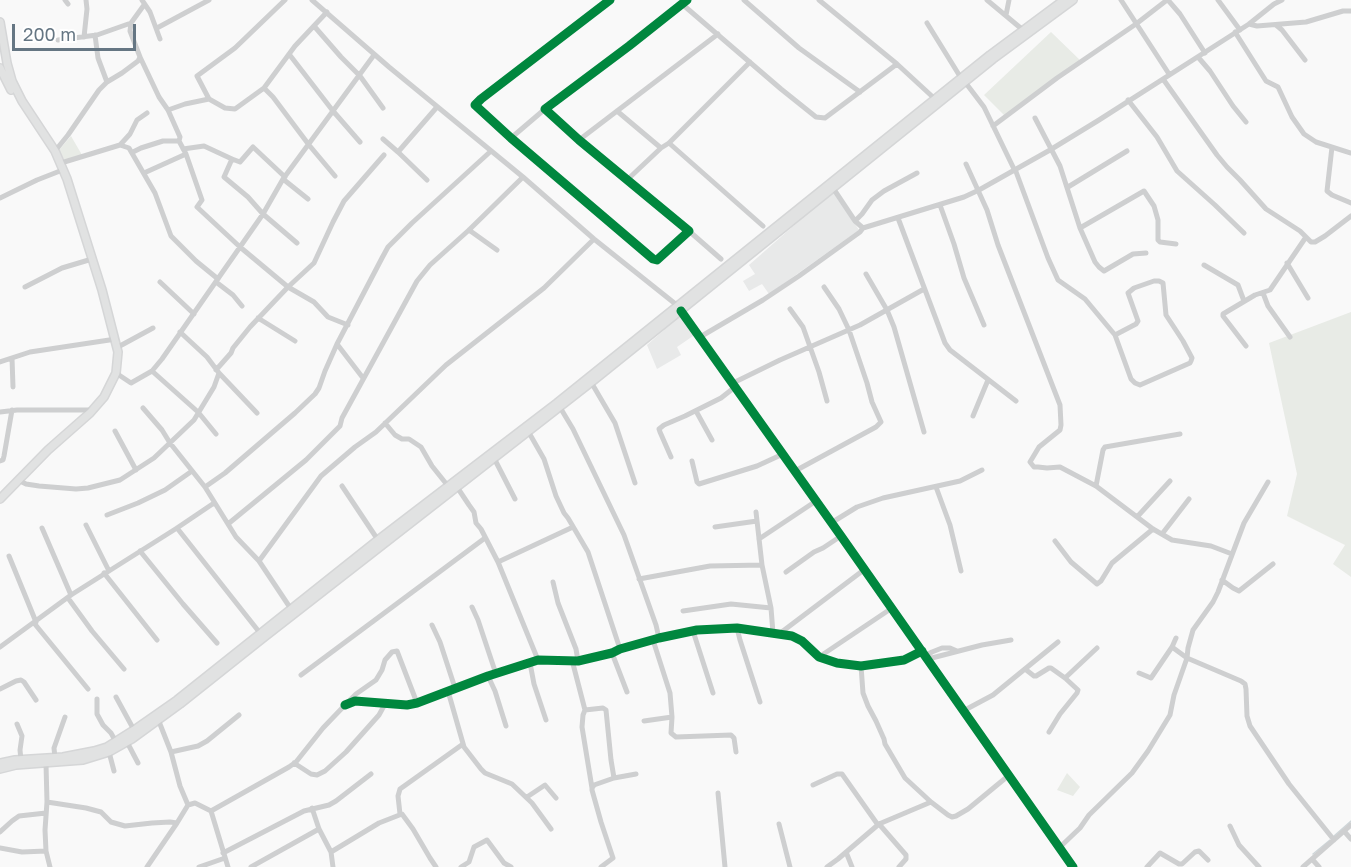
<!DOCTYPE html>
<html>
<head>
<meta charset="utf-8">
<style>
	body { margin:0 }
	#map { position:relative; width:1351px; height:867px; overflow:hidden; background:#f9f9f9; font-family:"Golos Text",sans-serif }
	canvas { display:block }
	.scale { position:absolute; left:12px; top:24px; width:124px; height:27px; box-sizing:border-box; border:3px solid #657683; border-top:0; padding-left:8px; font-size:18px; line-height:21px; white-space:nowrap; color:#657683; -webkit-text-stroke:4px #fff; paint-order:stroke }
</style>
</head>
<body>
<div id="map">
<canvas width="1351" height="867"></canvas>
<div class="scale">200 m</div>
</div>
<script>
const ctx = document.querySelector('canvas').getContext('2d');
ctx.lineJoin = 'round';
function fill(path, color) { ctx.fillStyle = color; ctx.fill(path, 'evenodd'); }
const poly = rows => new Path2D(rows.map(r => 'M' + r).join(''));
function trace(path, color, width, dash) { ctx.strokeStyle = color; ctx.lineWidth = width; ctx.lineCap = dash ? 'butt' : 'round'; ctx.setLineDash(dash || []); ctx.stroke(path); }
const built = poly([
	[833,191,859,230,769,294,762,284,749,291,743,281,755,274,749,265],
	[681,313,696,334,677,347,681,355,657,369,647,345,664,330,664,328]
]);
const green = poly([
	[1051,32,1082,62,1007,118,984,95],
	[71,136,82,155,65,162,59,150],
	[1351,312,1351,577,1333,564,1345,545,1287,516,1297,474,1269,343],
	[1067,773,1080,787,1073,796,1057,790]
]);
const stream = poly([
	[1334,836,1351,821],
	[1313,854,1330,840]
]);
const street = poly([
	[65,0,68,4],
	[142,0,150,12,160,39],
	[312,0,389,67,523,177,594,239,678,306],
	[610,0,481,99,475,105,511,138,653,259,657,260,689,231,579,140,545,109,629,46,687,0],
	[744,0,799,48,860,92],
	[819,0,897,64,935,99],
	[987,0,1023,30],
	[1121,0,1169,74],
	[1168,0,1180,14,1205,53],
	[1218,0,1240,30],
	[682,4,781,89,816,117,825,118,897,64],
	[327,12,295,46,264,88,273,97,309,145,335,176],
	[1006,15,1009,0],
	[927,23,961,78],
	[1249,24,1257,26,1306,22,1343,11,1351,11],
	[1276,25,1282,30,1305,60],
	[314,26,341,57,360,76,383,108],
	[157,28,209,0],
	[1235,32,1266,81,1278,87,1292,117,1304,134,1316,142,1351,153],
	[95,35,98,58,107,82],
	[84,37,87,9,86,0],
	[58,40,97,35,131,23],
	[289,54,333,111,360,142],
	[140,57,159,97,168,110,185,104,209,99,225,108,235,109,264,88],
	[1198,57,1210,71,1233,106,1246,122],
	[1163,79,1217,155,1227,167,1240,180,1266,209,1300,231,1311,242,1315,242,1325,236,1351,216],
	[965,82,984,107,1014,169],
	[209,99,197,76,235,48,285,0],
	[1128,100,1157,137,1177,171,1215,205,1244,233],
	[168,110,180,137,179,141],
	[617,111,661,148,669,143,750,62],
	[1035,118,1060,166,1080,228,1095,262,1099,267,1104,271,1133,254,1146,253],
	[993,126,1057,78,1136,24,1167,0],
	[511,138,545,109],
	[383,139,398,152],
	[579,140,718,34],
	[669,143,763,226],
	[120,145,130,134,137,120,147,113],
	[1332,147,1327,191,1332,195,1351,203],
	[183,149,204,146,232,159,224,177,248,197,263,214,297,243],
	[55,151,68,135,99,90,107,82,122,73,138,61,140,57,130,31,131,23,144,5],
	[133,152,141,148,163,141,179,141,186,154,202,200,197,207,240,247,288,287,314,302,328,317,348,325],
	[232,159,240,162,253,147,285,177],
	[61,163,120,145,129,148,155,193,171,236,196,261,218,279],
	[966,164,987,210,998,245,1060,405,1061,425,1060,430,1039,447,1030,462,1034,467,1038,467,1047,468,1060,467,1096,486,1153,529,1172,540,1211,546,1232,554],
	[1015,169,1048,258,1058,280,1085,299,1115,335,1136,324,1138,321,1128,293,1134,288,1154,281,1159,281,1163,283,1166,315,1183,341,1192,358,1191,361,1190,363,1140,385,1135,383,1131,379,1115,335],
	[144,173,186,154],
	[283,179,308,199],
	[427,180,398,152,437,107],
	[627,180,661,148],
	[1068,187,1127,151],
	[833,188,855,221,863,228,964,197,979,190,1050,150,1099,120,1249,24,1274,4,1282,0],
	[0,198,37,180,60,171],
	[940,205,954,244,964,278,984,325],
	[898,218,945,343,950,350,1016,401],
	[855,221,862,214,872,200,884,191,917,173],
	[1080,228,1144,191,1154,206,1158,220,1158,240,1160,242,1176,244],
	[469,230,497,250],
	[689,231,721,259],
	[1287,263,1308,298],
	[1204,265,1238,285,1244,301],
	[866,274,887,310,894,327,924,432],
	[160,282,194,314],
	[216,282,233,295,242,306],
	[25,287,62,268,92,259],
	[1263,293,1268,306,1290,337],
	[790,309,803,327,819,372,827,401],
	[681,311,841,536,1073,867],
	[258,318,295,341],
	[700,337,763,300,799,276,860,232,863,228],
	[337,344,363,378],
	[1246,346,1223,316,1223,314,1255,295,1270,290,1306,237],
	[118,347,153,328],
	[12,358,13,387],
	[0,362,30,352,116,339],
	[216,370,231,353,233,348,250,327,288,287,314,263,333,222,344,201,384,155],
	[152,371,198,412,216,434],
	[116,373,131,383,152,371,162,359,263,214,283,179,374,55],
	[219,373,257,413],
	[591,382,615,423,635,483],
	[733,383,780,360,860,325,924,289],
	[558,404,573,429,624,535,656,625,659,638],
	[143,408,162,430,170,443,205,487,236,537,259,561,291,609],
	[696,411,712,440],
	[0,412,17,410,93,410],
	[973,416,988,380],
	[385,423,395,435,402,439,409,439,421,447,432,466,448,486],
	[115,431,136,470],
	[528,431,544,459,556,496,564,513,568,518,588,552,620,649],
	[671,457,660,432,659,429,664,425,685,416,721,398,735,387],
	[494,458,515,499],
	[0,461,3,460,4,456,12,410],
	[692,461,697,482,699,484,757,466,783,454],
	[795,471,876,427,881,422,872,402,867,383,849,330,839,309,824,287],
	[18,480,26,484,39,486,76,489,88,488,120,480,154,458,194,420,214,387,219,373,207,357,180,332],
	[342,486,378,540],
	[1096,486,1103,450,1105,447,1180,434],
	[205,487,225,473,295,413,315,394,319,388,325,371,337,344,382,258,388,247,412,223,491,151],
	[457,487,469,505,474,512,476,523,481,529,498,562,538,660],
	[936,487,950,525,961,571],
	[756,512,762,565,771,608,773,633],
	[107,515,138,503,165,490,192,471],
	[1137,517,1170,481],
	[831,523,857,507,883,498,960,481,982,470],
	[228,524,306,460,340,426,342,418,417,281,430,265,469,230,523,177],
	[86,525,109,571],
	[715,527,757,521],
	[42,528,71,595],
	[177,528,260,633],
	[1162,534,1189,499],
	[759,539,816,501],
	[1055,541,1071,562,1097,584,1101,581,1112,563,1153,529],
	[140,551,183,604,217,643],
	[9,556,36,622],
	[259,561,321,476,355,447,376,432,446,365,544,288,594,239],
	[498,562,573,527],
	[786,572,814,552,823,548,841,536],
	[104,573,157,640],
	[639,579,710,566,762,565],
	[1222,580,1233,588,1239,591,1273,564],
	[553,582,558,603,576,649,578,661],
	[68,598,92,631,124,669],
	[472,607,478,620,496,674],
	[683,611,731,604,771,608],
	[34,623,88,689],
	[432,625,440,642,455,688],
	[737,628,740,640,760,702],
	[693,631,713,693],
	[779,634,865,569],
	[653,640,670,693,672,717,671,733,676,737,731,735,734,738,736,752],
	[0,647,71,595,177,528,214,503],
	[1172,647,1187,658,1241,681,1245,684,1246,689,1247,716,1250,726,1289,784,1334,840],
	[612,653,627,692],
	[925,656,932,652,942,648,950,648,957,651],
	[819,657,892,608],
	[928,659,982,645,1011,640],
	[572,660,585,710,603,708,606,710,611,760,614,778],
	[530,663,534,684,546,720],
	[861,666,863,693,868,706,876,721,884,739,885,744,905,778,931,802],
	[1025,669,1034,676,1036,676,1049,668,1051,668,1065,678,1078,690,1077,693,1060,714,1049,732],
	[1139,673,1151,678,1172,647,1176,638],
	[301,675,485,538],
	[488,676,495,691,506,726],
	[1065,678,1097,648],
	[0,689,16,681,21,680,24,682,36,700],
	[448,691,464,747,481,769,485,773,512,784,532,803,551,829],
	[116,697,134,730],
	[97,699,97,714,103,725,111,733,116,742],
	[345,705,355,701,407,705,417,703,488,676,538,660,578,661,612,653,620,649,659,638,697,630,737,628,792,636,802,641,819,657,837,663,861,666,904,660,922,651],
	[585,710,583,715,582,727,592,788],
	[963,711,993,695,1058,642],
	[644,721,672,717],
	[17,724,22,736,20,750,21,760],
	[127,742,138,763],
	[109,752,114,771],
	[171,752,198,746,207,741,239,715],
	[55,758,54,748,65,717],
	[294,763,311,774,317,775,325,771,346,752,379,715,385,704],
	[46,764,47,802,45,830,46,851,50,867],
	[813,785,837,774,842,774,878,825],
	[718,793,725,867],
	[527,797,545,785,556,798],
	[47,802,86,808,101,812,111,822,125,826,152,823,170,822,177,823],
	[188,805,195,803,211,811,289,767,296,762,323,728,345,705,356,694,376,680,382,670,385,660,392,652,397,651,417,703],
	[312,808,319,829,331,852,333,867],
	[211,811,228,867],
	[400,814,398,796,400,789,463,744],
	[779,824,790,867],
	[879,824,906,855,906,859,899,867],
	[1230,826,1239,845,1259,867],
	[1344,831,1351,839],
	[0,832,12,821,19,816,46,813],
	[0,848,22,852,46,851],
	[1059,848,1080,828,1089,815,1132,773,1148,751,1170,715,1174,695,1187,658,1188,648,1193,630,1213,602,1218,592,1244,523,1268,482],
	[331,852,379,823,402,814,413,829,430,858,436,867],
	[846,852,852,867],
	[223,853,304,811,329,805,336,801,371,774],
	[1312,859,1319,867],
	[147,867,177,823,188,805,180,786,171,752,158,719],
	[199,867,225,858],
	[251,867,319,829],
	[461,867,469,862,474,847,487,840,504,863,511,867],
	[601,867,613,858,601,822,592,790,592,788,594,785,614,778,636,774],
	[827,867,838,859,879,824,931,802,948,815,952,817,956,816,968,809,1008,776],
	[1147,867,1160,853,1179,864,1182,864,1195,852,1199,851,1208,860],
	[1303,867,1351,825]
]);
const secondary = poly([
	[0,22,7,63,12,81,22,101,55,151,67,179,102,290,118,352,116,373,104,397,90,413,48,450,0,499],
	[0,68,11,90],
	[0,763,15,760,63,757,94,751,107,747,134,730,177,700,378,540,557,403,990,55,1064,0],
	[0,769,16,765,83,760,109,752,132,739,180,704,263,638,594,380,993,59,1073,0]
]);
const cycleway = poly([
	[610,0,481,99,475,105,511,138,653,259,657,260,689,231,579,140,545,109,629,46,687,0],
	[681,311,841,536,1073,867],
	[345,705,355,701,407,705,417,703,488,676,538,660,578,661,612,653,620,649,659,638,697,630,737,628,792,636,802,641,819,657,837,663,861,666,904,660,922,651]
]);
fill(built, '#e8e9e9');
fill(green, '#e8ebe6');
trace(stream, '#ced6d9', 1.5);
trace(secondary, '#d5d6d7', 10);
trace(street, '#cecfd0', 5);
trace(secondary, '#e1e2e2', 7);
trace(cycleway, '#00873e', 9);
</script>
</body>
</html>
